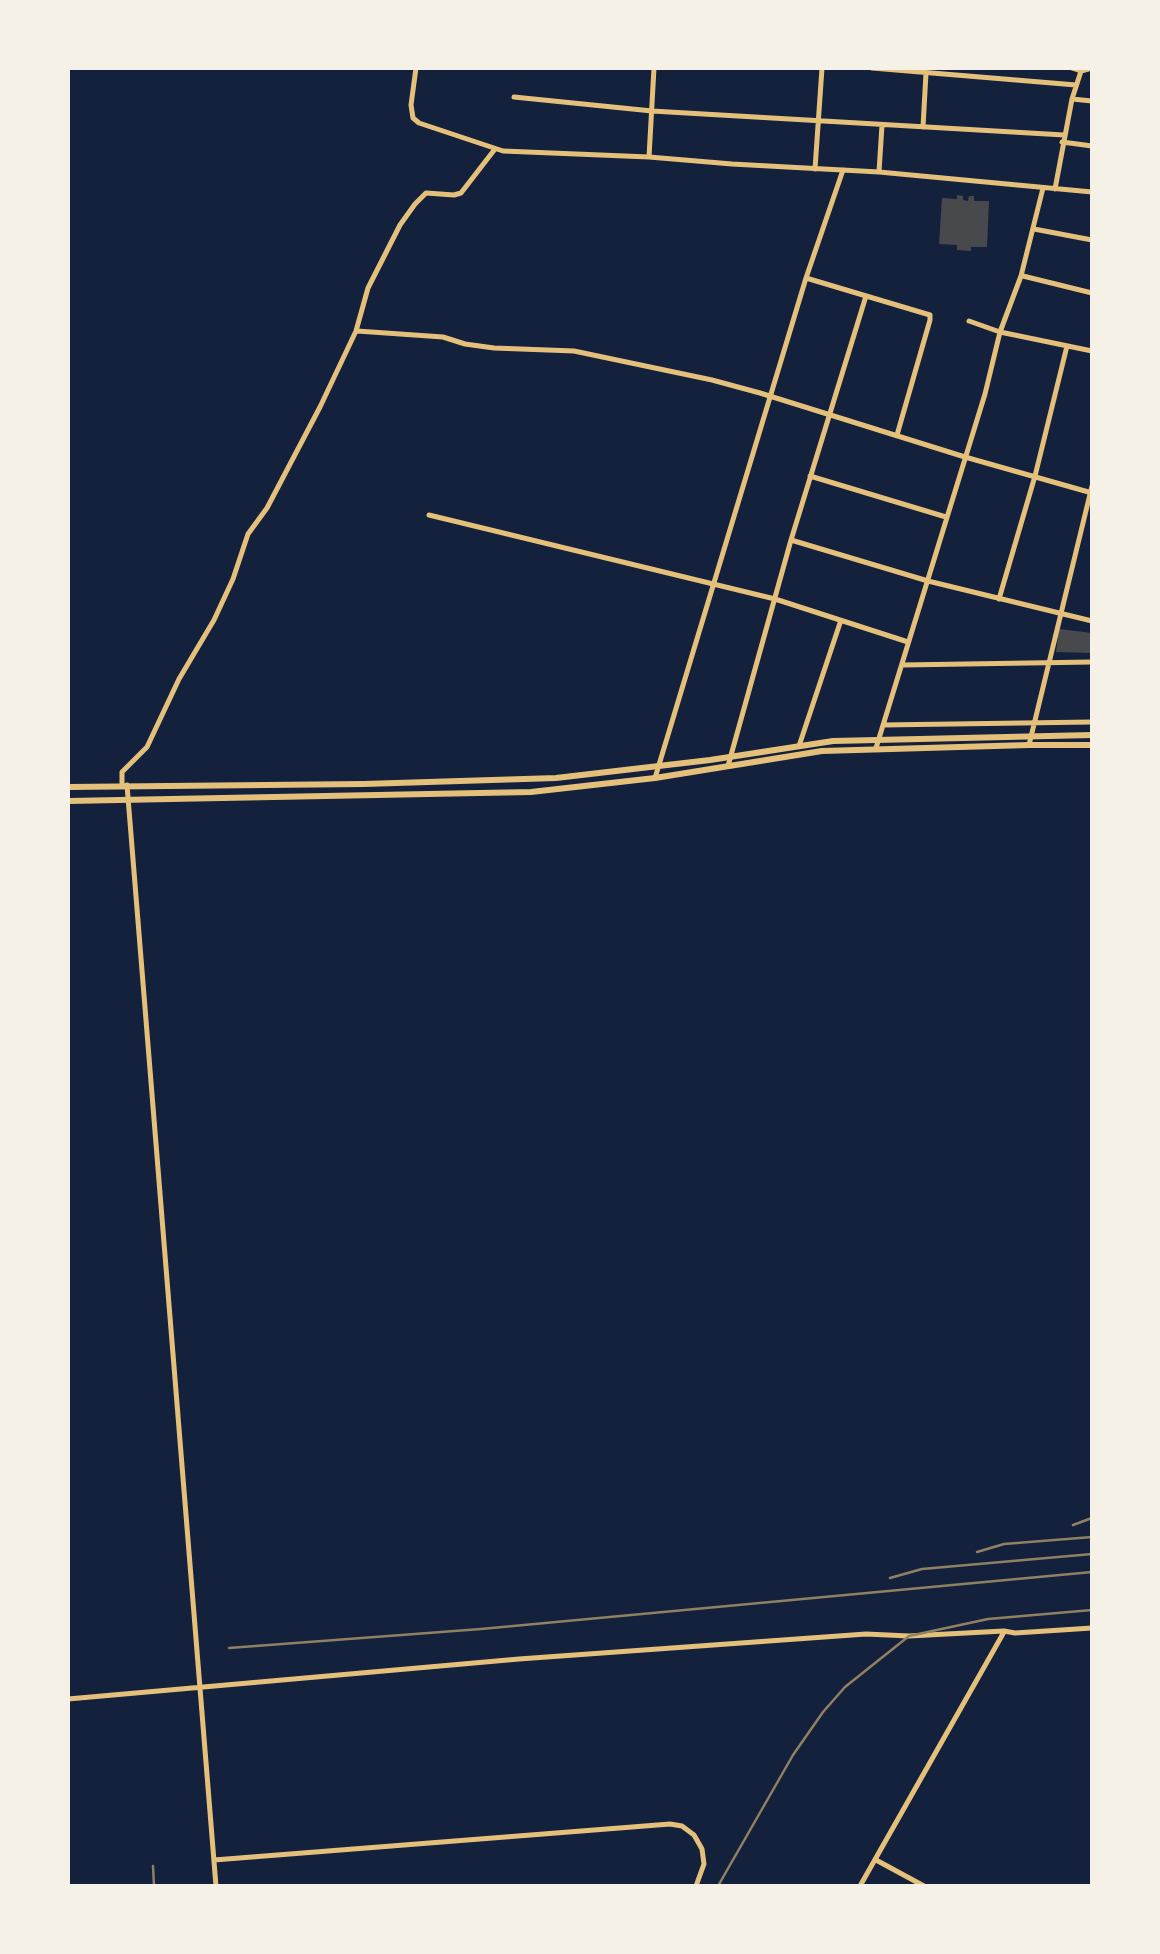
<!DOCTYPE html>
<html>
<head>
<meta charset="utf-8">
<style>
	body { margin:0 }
	#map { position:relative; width:1160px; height:1954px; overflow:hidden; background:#14213d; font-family:Jost,sans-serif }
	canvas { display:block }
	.frame { position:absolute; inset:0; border:70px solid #f6f1e7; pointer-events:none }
</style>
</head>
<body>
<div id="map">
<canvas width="1160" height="1954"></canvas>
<div class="frame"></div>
</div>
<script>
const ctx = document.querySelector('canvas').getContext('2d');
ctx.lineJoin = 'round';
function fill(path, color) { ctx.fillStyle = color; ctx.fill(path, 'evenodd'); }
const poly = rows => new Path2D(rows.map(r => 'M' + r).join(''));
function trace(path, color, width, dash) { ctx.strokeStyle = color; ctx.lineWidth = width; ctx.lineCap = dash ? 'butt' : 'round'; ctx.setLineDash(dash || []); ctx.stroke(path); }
const building = poly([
	[957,195,963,196,963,200,968,201,969,196,974,196,974,201,989,201,987,247,971,247,971,251,957,250,957,245,939,244,942,198,957,199],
	[1059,629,1092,633,1092,653,1056,652]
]);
const minor = poly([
	[416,68,411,105,413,118,419,123,503,151,649,157,732,164,879,172,1092,192],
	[872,68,1076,85],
	[1072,68,1081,71,1092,68],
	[514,97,652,111,1064,135],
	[1072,99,1092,101],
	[923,127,926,73],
	[1062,142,1092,146],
	[649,157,654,68],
	[815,169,822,68],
	[879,172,882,125],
	[1055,189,1072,99,1082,68],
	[1034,229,1092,240],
	[1023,276,1092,293],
	[806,278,930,315,930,320,897,435],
	[969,321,1000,332,1092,351],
	[357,331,443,337,465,344,494,348,574,351,712,380,760,393,965,457,1092,493],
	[810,476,946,517],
	[429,515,775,599,908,642],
	[791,540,928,581,1092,621],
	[999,599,1035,476,1067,346],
	[902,665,1092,662],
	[883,725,1092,722],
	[1029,745,1092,486],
	[799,746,841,620],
	[876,748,985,394,1000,332,1021,276,1043,188],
	[728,766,791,540,866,296],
	[655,778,806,278,843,170],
	[122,785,122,772,147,747,179,679,214,620,233,579,248,534,267,508,320,407,356,331,368,288,400,225,415,204,426,193,454,195,461,193,495,149],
	[127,785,216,1886],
	[68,1699,519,1659,866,1634,909,1636,1004,1631,1015,1633,1092,1628],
	[214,1860,670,1824,682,1826,694,1835,702,1849,704,1864,696,1886],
	[876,1860,924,1886],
	[860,1886,1004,1632]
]);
const secondary = poly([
	[68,787,364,784,556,778,710,760,833,741,1092,735],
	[68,801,531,792,655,778,822,751,1029,745,1092,745]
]);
const rail = poly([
	[1073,1525,1092,1518],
	[977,1552,1004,1544,1092,1537],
	[890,1578,922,1569,1092,1554],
	[229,1648,481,1629,1092,1572],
	[153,1866,154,1886],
	[718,1886,793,1755,823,1712,845,1687,909,1636,988,1619,1092,1610]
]);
fill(building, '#48494c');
trace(minor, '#e5c07b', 5);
trace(secondary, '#e5c07b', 6);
trace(rail, '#918062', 2.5);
</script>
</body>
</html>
